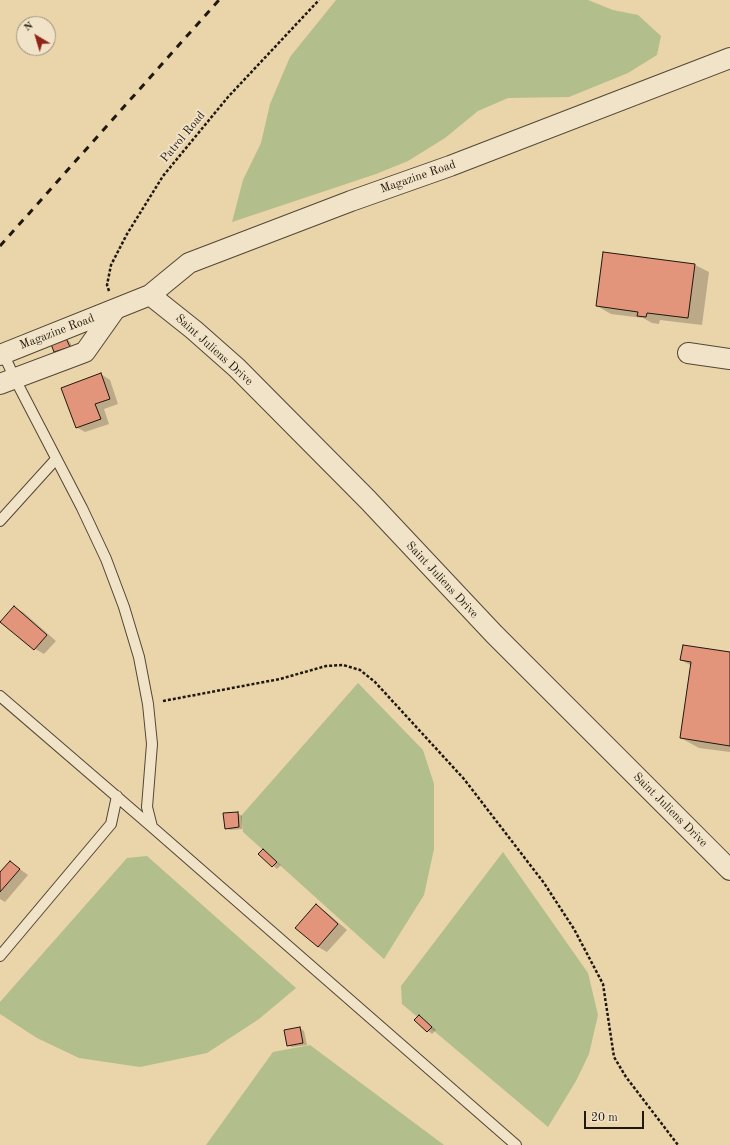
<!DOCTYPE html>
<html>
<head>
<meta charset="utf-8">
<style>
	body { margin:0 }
	#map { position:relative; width:730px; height:1145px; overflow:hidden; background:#ead4aa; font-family:"Old Standard TT",serif }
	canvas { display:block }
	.north { position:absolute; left:16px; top:16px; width:40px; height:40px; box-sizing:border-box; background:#f1e3c8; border:1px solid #9d927e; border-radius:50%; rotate:322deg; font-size:11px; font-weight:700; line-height:16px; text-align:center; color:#20180e }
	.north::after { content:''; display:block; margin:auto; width:14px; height:18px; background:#8f2418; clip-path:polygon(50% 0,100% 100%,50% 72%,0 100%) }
	.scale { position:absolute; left:584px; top:1111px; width:60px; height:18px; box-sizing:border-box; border:2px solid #20180e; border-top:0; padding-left:5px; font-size:12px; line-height:14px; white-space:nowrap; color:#20180e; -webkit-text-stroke:3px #f1e3c8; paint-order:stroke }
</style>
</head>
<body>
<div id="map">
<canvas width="730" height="1145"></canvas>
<div class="north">N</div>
<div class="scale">20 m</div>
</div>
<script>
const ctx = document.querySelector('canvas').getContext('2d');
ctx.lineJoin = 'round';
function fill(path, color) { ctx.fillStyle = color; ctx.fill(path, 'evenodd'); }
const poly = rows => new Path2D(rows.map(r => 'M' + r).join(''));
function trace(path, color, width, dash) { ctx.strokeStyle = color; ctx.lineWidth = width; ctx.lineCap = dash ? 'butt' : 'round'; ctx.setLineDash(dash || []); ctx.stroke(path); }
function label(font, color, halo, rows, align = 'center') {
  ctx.font = font + ' "Old Standard TT",serif'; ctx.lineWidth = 3.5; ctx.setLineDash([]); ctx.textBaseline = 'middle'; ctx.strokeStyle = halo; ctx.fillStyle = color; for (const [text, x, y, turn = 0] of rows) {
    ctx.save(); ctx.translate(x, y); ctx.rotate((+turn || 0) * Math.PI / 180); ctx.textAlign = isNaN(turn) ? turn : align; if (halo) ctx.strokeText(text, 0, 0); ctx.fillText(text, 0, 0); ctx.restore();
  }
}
const green = poly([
	[336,0,588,0,613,10,638,15,661,36,657,55,628,73,569,97,508,98,478,111,445,138,408,161,376,174,232,222,243,180,261,143,270,104,290,57],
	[358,683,423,750,434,784,434,849,424,895,384,959,243,832,241,816],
	[503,852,588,973,598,1015,589,1054,576,1081,548,1127,402,1004,401,986],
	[147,856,296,988,259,1019,207,1053,140,1067,79,1058,37,1038,0,1014,0,1002,127,858],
	[310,1045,444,1145,206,1145,273,1052]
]);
const shadow = poly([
	[604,253,695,265,709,272,702,325,660,320,659,324,652,323,643,318,611,314,597,306],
	[66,339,70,342,73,349,59,354,55,352,52,344],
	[101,374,110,380,118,404,104,409,109,424,85,432,76,427],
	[14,607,23,612,56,641,44,654,25,643,1,622],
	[730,653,730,752,699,748,681,738,692,666,681,660],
	[237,813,242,816,242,829,230,830,226,828],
	[263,850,281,865,277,869,260,854],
	[10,862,28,875,5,902,0,899,0,874],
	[316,906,325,911,347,930,327,952,318,947],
	[420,1016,436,1030,432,1034,416,1020],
	[300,1028,304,1031,307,1045,292,1047,288,1045]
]);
const building = poly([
	[603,252,695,264,688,318,647,313,646,317,637,316,638,312,596,306,603,252],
	[66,338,70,347,54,352,51,344,66,338],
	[101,373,110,399,95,404,101,419,76,428,61,388,101,373],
	[14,606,47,635,34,650,0,622,14,606],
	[683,645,730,652,730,746,680,738,691,662,680,660,683,645],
	[238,812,239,827,225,829,223,813,238,812],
	[263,849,277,862,272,867,258,854,263,849],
	[10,861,20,869,0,892,0,872,10,861],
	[316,904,338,924,318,947,295,928,316,904],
	[419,1015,432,1027,427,1032,414,1020,419,1015],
	[300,1027,303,1043,287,1046,284,1030,300,1027]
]);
const path = poly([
	[109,291,107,285,111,265,127,234,163,176,228,97,319,0],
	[163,701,280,679,326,666,343,665,360,670,375,682,464,779,544,883,574,929,603,984,614,1057,626,1077,678,1145]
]);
const lane = poly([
	[3,353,15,379,82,508,106,559,124,607,139,657,148,704,152,744,147,807,152,827,516,1145],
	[0,521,56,459],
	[0,696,152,827],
	[0,956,111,824,117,796]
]);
const street = poly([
	[150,295,194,330,237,368,368,500,494,634,730,870],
	[688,353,730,359],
	[0,355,150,295,189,263,351,201,450,166,730,58],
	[0,384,85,352,114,311]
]);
const rail = poly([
	[0,246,219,0]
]);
const streetNames = [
	["Patrol Road",183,137,-50],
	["Magazine Road",418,177,-19],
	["Magazine Road",57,332,-21],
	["Saint Juliens Drive",214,350,42],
	["Saint Juliens Drive",442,580,47],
	["Saint Juliens Drive",670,810,45]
];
fill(green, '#b2be8c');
fill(shadow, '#0003');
fill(building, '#e3957b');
trace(building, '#20180e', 1);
trace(lane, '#524735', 12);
trace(street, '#524735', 22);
trace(path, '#20180e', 2.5, [3, 2]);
trace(lane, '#f1e3c8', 10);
trace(street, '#f1e3c8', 20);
trace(rail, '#20180e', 3, [7, 7]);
label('12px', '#20180e', '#f1e3c8', streetNames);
</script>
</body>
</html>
